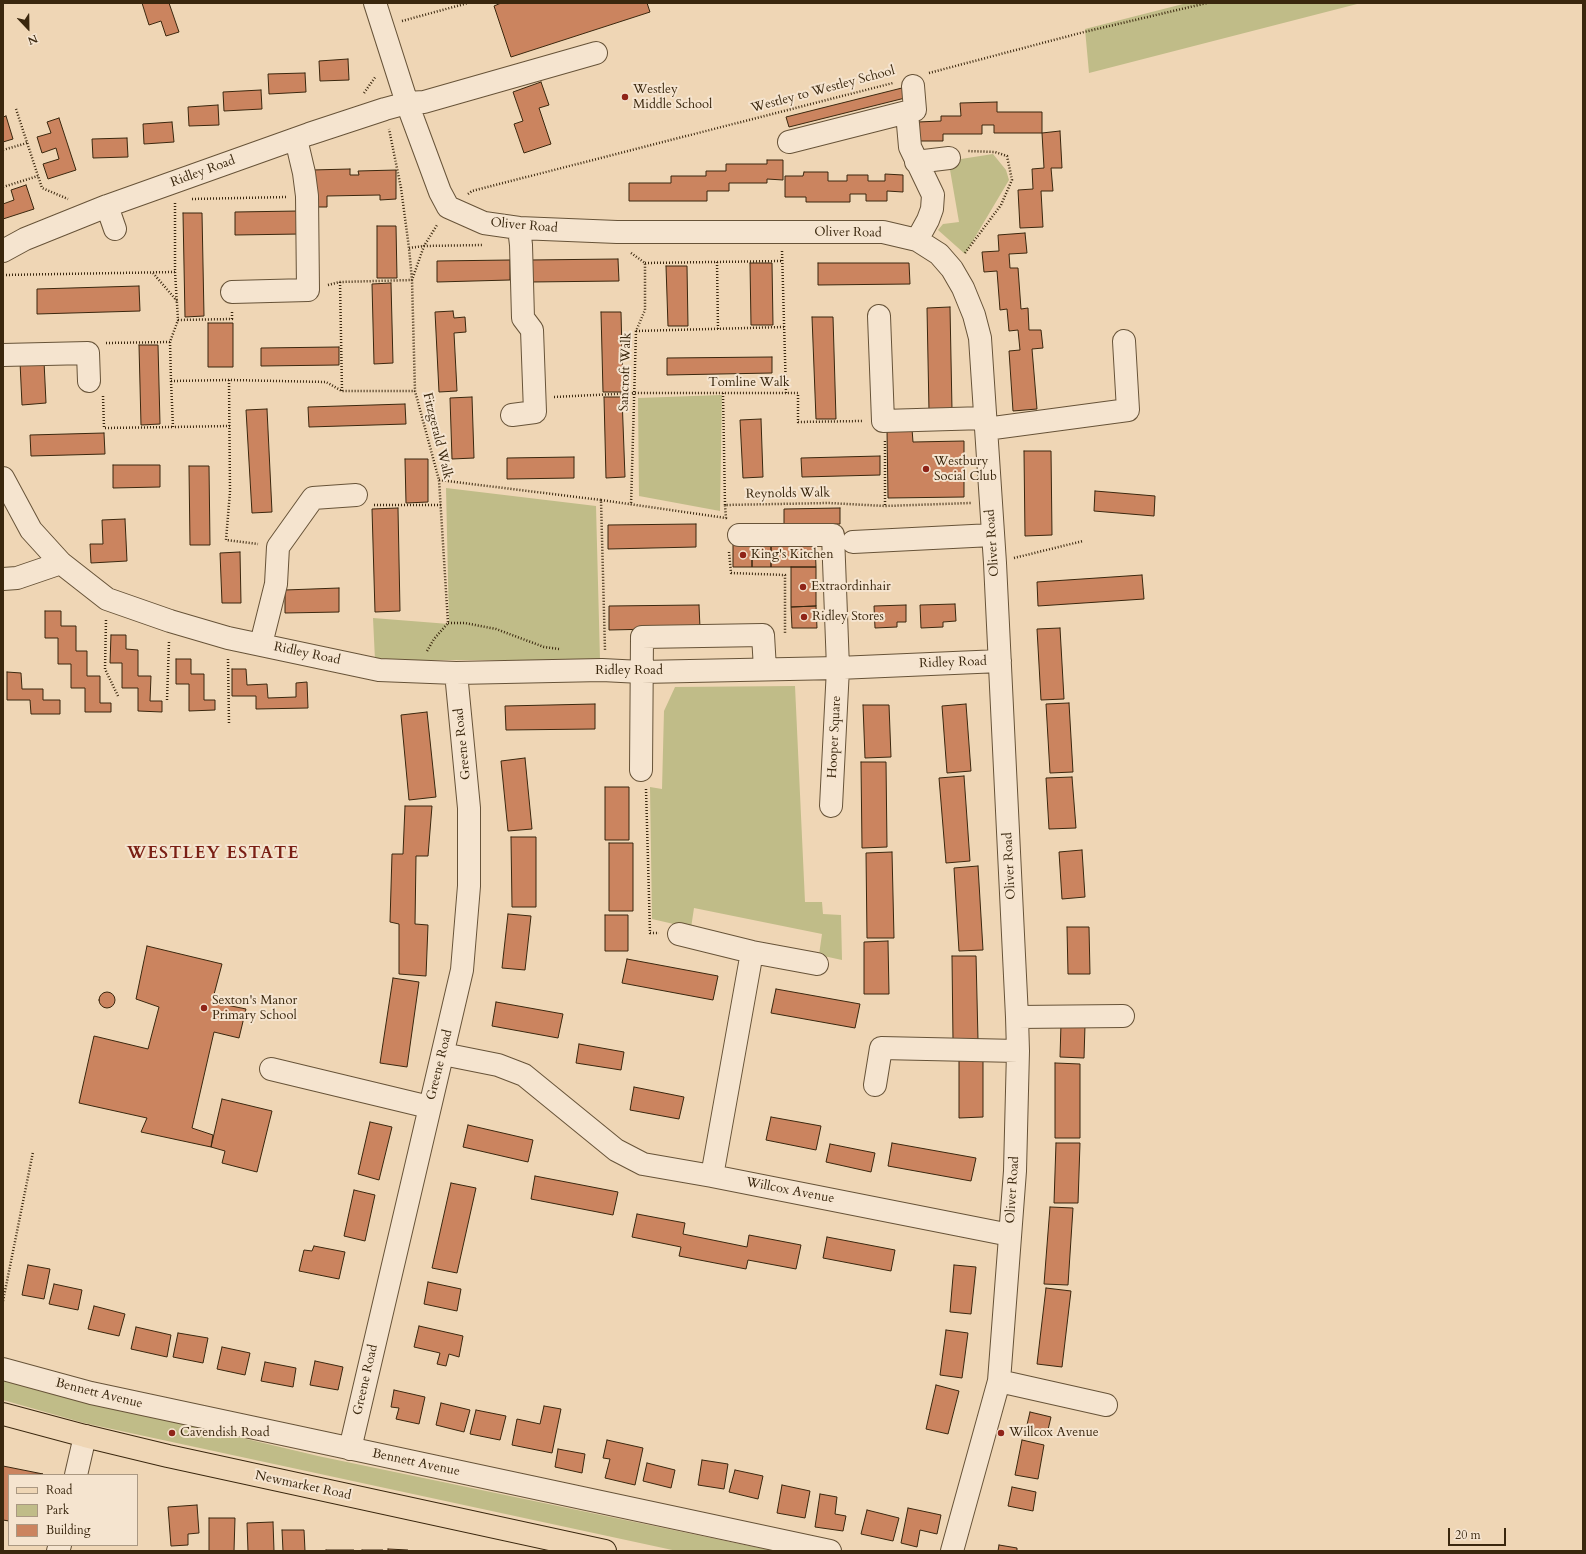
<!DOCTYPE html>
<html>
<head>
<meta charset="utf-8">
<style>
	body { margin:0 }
	#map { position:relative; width:1586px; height:1554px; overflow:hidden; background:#efd6b5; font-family:Cardo,serif }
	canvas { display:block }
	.frame { position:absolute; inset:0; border:4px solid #3a270e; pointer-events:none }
	.legend { position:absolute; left:8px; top:1474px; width:130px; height:72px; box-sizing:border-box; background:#f5e4cf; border:1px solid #aa9882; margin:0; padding:5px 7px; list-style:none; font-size:12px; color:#3a270e }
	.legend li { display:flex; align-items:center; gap:8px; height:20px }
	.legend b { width:20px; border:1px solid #aa9882 }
	.north { position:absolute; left:8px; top:8px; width:40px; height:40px; -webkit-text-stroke:3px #f5e4cf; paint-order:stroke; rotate:158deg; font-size:11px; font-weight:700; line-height:16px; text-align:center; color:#3a270e }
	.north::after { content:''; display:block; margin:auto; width:14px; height:18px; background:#3a270e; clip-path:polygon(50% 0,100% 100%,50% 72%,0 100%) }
	.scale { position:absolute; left:1448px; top:1528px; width:58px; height:18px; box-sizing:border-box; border:2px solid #3a270e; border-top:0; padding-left:5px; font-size:12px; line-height:14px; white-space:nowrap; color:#3a270e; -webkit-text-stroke:3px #f5e4cf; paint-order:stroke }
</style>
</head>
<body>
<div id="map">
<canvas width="1586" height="1554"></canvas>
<div class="frame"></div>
<ul class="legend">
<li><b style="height:5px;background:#efd6b5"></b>Road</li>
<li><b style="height:11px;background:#c0bc88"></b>Park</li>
<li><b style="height:11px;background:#cb845f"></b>Building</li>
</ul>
<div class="north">N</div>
<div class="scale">20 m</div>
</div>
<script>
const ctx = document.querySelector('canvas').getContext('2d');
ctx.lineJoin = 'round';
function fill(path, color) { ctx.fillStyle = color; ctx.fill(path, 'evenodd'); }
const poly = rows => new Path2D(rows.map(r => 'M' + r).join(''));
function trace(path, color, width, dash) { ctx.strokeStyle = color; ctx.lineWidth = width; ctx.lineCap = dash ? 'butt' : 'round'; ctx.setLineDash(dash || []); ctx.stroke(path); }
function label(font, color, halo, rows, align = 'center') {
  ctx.font = font + ' Cardo,serif'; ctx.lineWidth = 4; ctx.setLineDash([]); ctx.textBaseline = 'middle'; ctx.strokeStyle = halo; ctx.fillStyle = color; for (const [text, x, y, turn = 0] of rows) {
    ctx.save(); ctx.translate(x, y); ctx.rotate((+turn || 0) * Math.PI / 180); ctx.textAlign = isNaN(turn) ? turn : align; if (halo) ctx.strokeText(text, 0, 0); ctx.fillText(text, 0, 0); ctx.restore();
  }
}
const green = poly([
	[1187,3,1361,3,1089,73,1085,29],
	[993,154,1006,170,1009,180,965,254,938,230,943,224,959,222,949,164,961,159],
	[722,395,720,511,639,496,638,398],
	[446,488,596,506,600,660,375,660,373,618,449,624],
	[795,686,805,902,822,902,823,914,841,915,842,960,819,955,822,934,694,908,691,928,652,919,650,787,662,789,664,711,675,687],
	[3,1381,318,1456,774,1551,677,1551,84,1423,3,1400]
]);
const building = poly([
	[142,3,169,3,179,32,166,36,161,21,149,25,142,3],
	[501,3,647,3,650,12,511,57,494,6,501,3],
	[348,59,349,80,320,81,319,61,348,59],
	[305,73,306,92,269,94,268,74,305,73],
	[541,82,549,105,539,108,551,144,524,153,514,124,523,121,513,92,541,82],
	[906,87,909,97,789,127,786,117,906,87],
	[261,90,262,109,224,111,223,92,261,90],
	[997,102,997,112,1042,112,1042,133,994,133,994,125,982,125,982,134,943,134,943,141,918,141,918,122,941,121,941,116,961,116,960,103,997,102],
	[218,105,219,125,189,126,188,107,218,105],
	[6,116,13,139,3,142,3,117,6,116],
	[59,118,76,170,48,179,43,164,59,159,56,148,42,153,37,137,51,133,47,122,59,118],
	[172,122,174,142,144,144,143,124,172,122],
	[1060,131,1062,168,1051,168,1053,191,1041,191,1043,227,1020,228,1018,190,1033,189,1032,169,1044,168,1042,133,1060,131],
	[127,138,128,157,93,158,92,139,127,138],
	[767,160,783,160,783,180,767,179,767,183,729,183,729,191,707,191,707,201,629,201,629,183,671,183,671,176,706,176,706,171,726,171,726,164,767,164,767,160],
	[350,169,350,175,359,175,358,171,396,170,396,199,380,200,380,195,327,196,327,207,313,207,312,170,350,169],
	[804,172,828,172,828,181,847,181,847,175,868,175,868,181,885,181,885,174,903,175,903,192,887,191,887,201,866,201,866,194,850,194,850,202,806,202,806,197,785,197,785,176,803,176,804,172],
	[26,185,34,209,3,219,3,204,14,200,11,190,26,185],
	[299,211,300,234,235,235,235,212,299,211],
	[183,213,202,213,204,316,185,317,183,213],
	[377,226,396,226,397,278,377,278,377,226],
	[1025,233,1027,253,1009,254,1010,268,1018,268,1021,309,1028,308,1029,330,1041,330,1043,348,1032,349,1037,409,1013,411,1009,351,1020,350,1018,330,1009,331,1007,309,1000,310,997,271,984,272,982,252,999,251,998,235,1025,233],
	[618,259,619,281,530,282,530,260,618,259],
	[510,260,510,280,437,282,437,261,510,260],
	[750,263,772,263,773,325,751,325,750,263],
	[818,263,909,263,910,284,818,285,818,263],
	[666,266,687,266,688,326,668,326,666,266],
	[391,283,393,363,374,364,372,284,391,283],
	[139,286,140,311,37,314,37,289,139,286],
	[950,307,952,410,929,411,927,308,950,307],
	[453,311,454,318,465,317,466,332,454,333,457,391,439,392,435,312,453,311],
	[601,312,621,312,623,392,603,392,601,312],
	[812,317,833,317,836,419,816,419,812,317],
	[208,323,233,323,233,367,208,367,208,323],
	[139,345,158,345,160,424,141,425,139,345],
	[339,347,339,365,261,366,261,348,339,347],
	[772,357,772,373,667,375,667,358,772,357],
	[44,361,46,403,22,405,20,362,44,361],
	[472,397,474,458,452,459,450,398,472,397],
	[604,397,622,397,625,477,606,478,604,397],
	[405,404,406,424,309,427,308,407,405,404],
	[267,409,272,512,252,513,246,410,267,409],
	[761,419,763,477,743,478,740,420,761,419],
	[912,429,913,442,964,441,964,497,888,498,887,430,912,429],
	[104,433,105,454,31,456,30,435,104,433],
	[1024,451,1051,451,1052,535,1025,536,1024,451],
	[880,456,880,475,802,477,801,458,880,456],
	[574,457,574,478,507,479,507,458,574,457],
	[405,459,428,459,428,502,406,503,405,459],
	[113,465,160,465,160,487,113,488,113,465],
	[189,466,209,466,210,545,190,545,189,466],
	[1095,491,1155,496,1154,516,1094,511,1095,491],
	[398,508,400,611,375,612,372,509,398,508],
	[840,508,840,524,784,525,784,509,840,508],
	[125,519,127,561,91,563,90,544,103,544,102,520,125,519],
	[696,524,696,547,608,549,608,525,696,524],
	[815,541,816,567,771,567,771,542,815,541],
	[771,542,771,567,752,567,752,543,771,542],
	[733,543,752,543,752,567,733,567,733,543],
	[240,552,241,603,222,603,220,553,240,552],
	[791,567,816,567,816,606,791,607,791,567],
	[1142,575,1144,599,1038,606,1037,582,1142,575],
	[339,588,339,612,285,613,285,590,339,588],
	[955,604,956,621,943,622,943,627,921,628,920,605,955,604],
	[699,605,700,628,609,630,609,606,699,605],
	[906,605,906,622,897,622,897,627,875,628,874,606,906,605],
	[816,606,817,628,792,628,791,607,816,606],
	[45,611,61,611,61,626,76,626,76,651,87,651,87,676,100,676,100,703,111,703,111,712,85,712,85,688,71,688,71,664,58,664,58,638,45,638,45,611],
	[1060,628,1064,699,1041,700,1037,629,1060,628],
	[111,635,126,635,126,649,138,650,138,676,151,676,150,701,162,701,162,712,138,711,138,688,122,688,122,663,110,663,111,635],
	[176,659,191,659,191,674,204,674,204,700,215,700,215,710,189,711,189,684,176,684,176,659],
	[232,669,246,669,247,685,267,684,268,698,296,697,296,683,307,682,308,708,256,709,256,696,232,696,232,669],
	[7,672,21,673,22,689,43,689,43,700,60,700,60,714,31,714,30,700,7,700,7,672],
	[1069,703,1073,772,1050,773,1046,704,1069,703],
	[595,704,595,729,506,730,505,706,595,704],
	[966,704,971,771,947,773,942,706,966,704],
	[863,705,889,705,891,757,865,758,863,705],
	[427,712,436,797,409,800,401,715,427,712],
	[525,758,532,829,508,831,501,761,525,758],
	[861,762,886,762,887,847,862,848,861,762],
	[964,776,970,861,946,863,939,778,964,776],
	[1072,777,1076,828,1049,829,1046,778,1072,777],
	[605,787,629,787,629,840,605,840,605,787],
	[405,806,432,806,428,856,416,856,415,924,428,925,426,976,399,974,399,924,390,922,392,854,403,854,405,806],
	[511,837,536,837,536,907,512,907,511,837],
	[609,843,633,843,633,911,609,911,609,843],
	[1082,850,1085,897,1062,899,1059,852,1082,850],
	[892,852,894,938,867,938,866,853,892,852],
	[978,866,983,950,959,951,954,868,978,866],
	[508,914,531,916,525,970,502,968,508,914],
	[605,915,628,915,628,951,605,951,605,915],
	[1067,927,1089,927,1090,974,1068,974,1067,927],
	[888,941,889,994,864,994,864,942,888,941],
	[147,946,222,964,212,1002,246,1009,239,1038,214,1032,192,1128,213,1135,211,1147,141,1132,147,1118,79,1103,94,1036,148,1049,159,1007,136,999,147,946],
	[952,956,976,956,978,1040,953,1041,952,956],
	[627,959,718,976,713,1000,622,983,627,959],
	[393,978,419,982,407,1067,380,1063,393,978],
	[776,989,860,1004,855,1028,771,1013,776,989],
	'99 1000a8 8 0 1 1 16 0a8 8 0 1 1-16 0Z',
	[496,1002,563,1014,558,1038,492,1026,496,1002],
	[1061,1024,1085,1025,1084,1058,1060,1057,1061,1024],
	[579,1044,624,1052,621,1070,576,1063,579,1044],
	[959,1056,983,1056,983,1117,959,1118,959,1056],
	[1055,1063,1080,1064,1080,1138,1055,1138,1055,1063],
	[634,1087,684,1097,679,1119,630,1110,634,1087],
	[222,1099,272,1111,257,1172,222,1163,225,1151,211,1147,222,1099],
	[771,1117,821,1126,816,1150,766,1140,771,1117],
	[370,1122,392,1127,379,1180,358,1174,370,1122],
	[468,1125,533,1140,528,1162,463,1147,468,1125],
	[892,1143,976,1158,971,1181,888,1166,892,1143],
	[1056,1143,1080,1143,1078,1203,1054,1203,1056,1143],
	[830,1144,875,1153,871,1172,826,1162,830,1144],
	[535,1176,618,1192,613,1215,531,1199,535,1176],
	[451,1183,476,1188,457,1273,432,1268,451,1183],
	[354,1190,375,1195,365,1241,344,1236,354,1190],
	[1050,1207,1073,1208,1068,1285,1044,1284,1050,1207],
	[637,1214,685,1223,683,1234,747,1247,749,1235,801,1245,796,1269,748,1260,746,1269,679,1256,681,1247,632,1237,637,1214],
	[827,1237,895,1250,891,1271,823,1258,827,1237],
	[314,1246,345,1252,339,1279,299,1271,304,1250,312,1251,314,1246],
	[28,1265,50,1269,44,1299,22,1295,28,1265],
	[954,1265,976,1267,971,1314,950,1312,954,1265],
	[428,1282,461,1289,457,1311,424,1304,428,1282],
	[54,1284,82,1290,78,1310,49,1304,54,1284],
	[1046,1288,1071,1291,1062,1367,1037,1364,1046,1288],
	[94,1306,125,1314,119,1336,88,1329,94,1306],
	[419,1326,463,1336,459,1357,449,1354,446,1366,437,1364,440,1353,414,1347,419,1326],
	[136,1327,171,1335,167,1357,131,1349,136,1327],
	[946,1330,968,1333,962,1378,940,1375,946,1330],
	[178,1333,208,1338,203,1363,173,1357,178,1333],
	[222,1347,250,1353,245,1375,217,1369,222,1347],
	[315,1361,343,1367,338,1390,310,1385,315,1361],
	[265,1362,296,1368,293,1387,261,1381,265,1362],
	[936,1385,959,1391,948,1434,926,1429,936,1385],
	[394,1390,425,1397,419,1424,396,1419,399,1408,391,1407,394,1390],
	[441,1403,470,1410,464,1432,436,1425,441,1403],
	[544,1406,561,1409,552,1453,512,1445,517,1419,540,1424,544,1406],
	[476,1410,506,1416,500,1440,470,1434,476,1410],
	[1030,1412,1051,1417,1047,1434,1026,1429,1030,1412],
	[607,1440,643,1448,635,1485,605,1478,610,1459,603,1458,607,1440],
	[1022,1440,1044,1445,1038,1479,1015,1475,1022,1440],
	[558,1449,585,1454,582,1473,555,1467,558,1449],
	[702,1460,728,1464,724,1489,698,1485,702,1460],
	[647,1463,675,1470,671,1488,643,1481,647,1463],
	[3,1466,43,1474,9,1475,9,1521,3,1520,3,1466],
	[735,1470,763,1476,758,1499,729,1492,735,1470],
	[782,1485,810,1491,805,1518,777,1513,782,1485],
	[1012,1487,1036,1492,1033,1511,1008,1506,1012,1487],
	[820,1494,837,1497,835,1514,846,1516,843,1531,815,1527,820,1494],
	[197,1505,199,1533,188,1534,188,1545,171,1546,168,1507,197,1505],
	[908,1508,941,1515,937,1534,920,1530,917,1547,901,1543,908,1508],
	[867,1510,899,1518,893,1541,861,1534,867,1510],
	[209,1518,235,1518,234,1551,209,1551,209,1518],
	[273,1522,274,1551,248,1551,247,1523,273,1522],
	[282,1530,304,1530,305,1551,283,1551,282,1530],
	[999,1545,1017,1548,1017,1551,998,1551,999,1545],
	[388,1549,408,1550,408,1551,388,1551,388,1549],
	[326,1550,354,1550,354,1551,326,1551,326,1550],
	[362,1550,383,1550,383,1551,362,1551,362,1550]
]);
const path = poly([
	[402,21,468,3],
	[929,73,1084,32,1207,3],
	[364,93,376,76],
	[16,109,42,188,68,199],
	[3,150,27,143],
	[3,187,38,176],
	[468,194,472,191,893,83],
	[192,199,287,197],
	[409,248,424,246,483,245],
	[782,251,786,393],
	[631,253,645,263,645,310,636,331,631,505],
	[965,253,1001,205,1012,180,1007,156,995,152,968,151],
	[717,262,718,329],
	[645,263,782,261],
	[175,272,178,320,232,319,232,312],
	[153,273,177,301],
	[3,275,175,272,175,203],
	[340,282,342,391],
	[328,285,340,282,412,280,409,248,401,188,389,129],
	[636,331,784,327],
	[170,342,171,381,229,380,326,382,342,391,415,391],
	[106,343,170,342,178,320],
	[229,380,230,492,226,540,258,544],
	[171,381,173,427,230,426],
	[723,393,725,505],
	[103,396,104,428,173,427],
	[554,397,635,393,798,393,798,422,862,421],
	[885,441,885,506],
	[439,480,601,500,605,650],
	[601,500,726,518,725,505,829,503,885,506,971,503],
	[374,505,441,505],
	[729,552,731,573,785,575,785,633],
	[1014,558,1083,541],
	[106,620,105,669,118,696],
	[448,623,465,623,496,629,544,647,559,649],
	[427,651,434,639,448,623,439,480,415,391,412,280,424,246,437,225],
	[228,659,229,724],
	[167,700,169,642],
	[646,789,650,933,659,933],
	[3,1301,33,1152]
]);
const minor = poly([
	[375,3,407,103,440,192,448,207,484,223,519,228,617,232,883,232,917,240,939,254,952,269,963,288,974,315,980,338,995,563,1017,1017,1018,1051,1015,1171,999,1381,952,1551],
	[907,113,910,147,933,195,932,209,928,220,917,240],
	[789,142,915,110,913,86],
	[916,162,949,158],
	[107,206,115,229],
	[3,251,25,239,107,206,309,134,385,109,407,103,424,102,596,53],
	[232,292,308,290,307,196,304,173,296,139],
	[879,316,883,421,985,418],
	[3,355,88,353,89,381],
	[512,415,535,412,532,330,523,318,521,245,519,228],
	[986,429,1128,410,1124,341],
	[3,478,31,530,61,563,107,599,170,621,228,638,379,670,456,673,602,670,641,672,838,668,1000,661],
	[739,535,833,535,838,668,831,806],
	[853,542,992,535],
	[3,579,17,578,61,563],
	[261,644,276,584,278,547,313,498,356,495],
	[641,770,642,637,763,635,765,669],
	[679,934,752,952,817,964],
	[1017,1017,1123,1016],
	[443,1054,498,1065,524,1075,616,1150,643,1164,712,1176,1010,1235],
	[271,1069,429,1107],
	[875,1085,881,1048,1018,1051],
	[712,1176,752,952],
	[3,1369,91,1393,830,1551],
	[999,1381,1106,1405],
	[350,1449,462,970,469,886,469,808,456,673],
	[76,1475,85,1436],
	[58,1551,60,1545]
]);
const major = poly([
	[3,1414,85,1436,168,1456,605,1551]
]);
const markers = [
	[625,97,4,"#8f2418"],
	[926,469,4,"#8f2418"],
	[743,555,4,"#8f2418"],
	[803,587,4,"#8f2418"],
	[804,617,4,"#8f2418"],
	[204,1008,4,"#8f2418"],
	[172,1433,4,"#8f2418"],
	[1001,1433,4,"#8f2418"]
];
const poiNames = [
	["Westley",633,90],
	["Middle School",633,105],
	["Westbury",934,462],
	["Social Club",934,477],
	["King's Kitchen",751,555],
	["Extraordinhair",811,587],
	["Ridley Stores",812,617],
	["Sexton's Manor",212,1001],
	["Primary School",212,1016],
	["Cavendish Road",180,1433],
	["Willcox Avenue",1009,1433]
];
const streetNames = [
	["Westley to Westley School",823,90,-15],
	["Ridley Road",203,172,-20],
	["Oliver Road",524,226,5],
	["Oliver Road",848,233,1],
	["Sancroft Walk",626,372,-88],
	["Tomline Walk",749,383],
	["Fitzgerald Walk",437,436,76],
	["Reynolds Walk",788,494,-1],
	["Oliver Road",993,543,-94],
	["Ridley Road",307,654,12],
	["Ridley Road",953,663,-2],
	["Ridley Road",629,671],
	["Hooper Square",835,737,-87],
	["Greene Road",463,744,-96],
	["Oliver Road",1010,866,-93],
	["Greene Road",440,1065,-76],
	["Oliver Road",1013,1190,-86],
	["Willcox Avenue",790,1191,11],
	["Greene Road",366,1380,-77],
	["Bennett Avenue",99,1394,14],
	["Bennett Avenue",416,1463,12],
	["Newmarket Road",303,1486,12]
];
const districtNames = [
	["WESTLEY ESTATE",213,854]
];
fill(green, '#c0bc88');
fill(building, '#cb845f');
trace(building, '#3a270e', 1);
trace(minor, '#675338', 24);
trace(major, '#3a270e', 24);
trace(path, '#3a270e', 2.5, [1, 2]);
trace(minor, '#f5e4cf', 22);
trace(major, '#efd6b5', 22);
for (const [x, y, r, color] of markers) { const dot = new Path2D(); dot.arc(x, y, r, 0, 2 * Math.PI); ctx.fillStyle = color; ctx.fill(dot); trace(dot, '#f5e4cf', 1.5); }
label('13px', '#3a270e', '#f5e4cf', poiNames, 'left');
label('13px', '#3a270e', '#f5e4cf', streetNames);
ctx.letterSpacing = '1px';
label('bold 17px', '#7a1f14', '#f5e4cf', districtNames);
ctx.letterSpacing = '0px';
</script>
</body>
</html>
